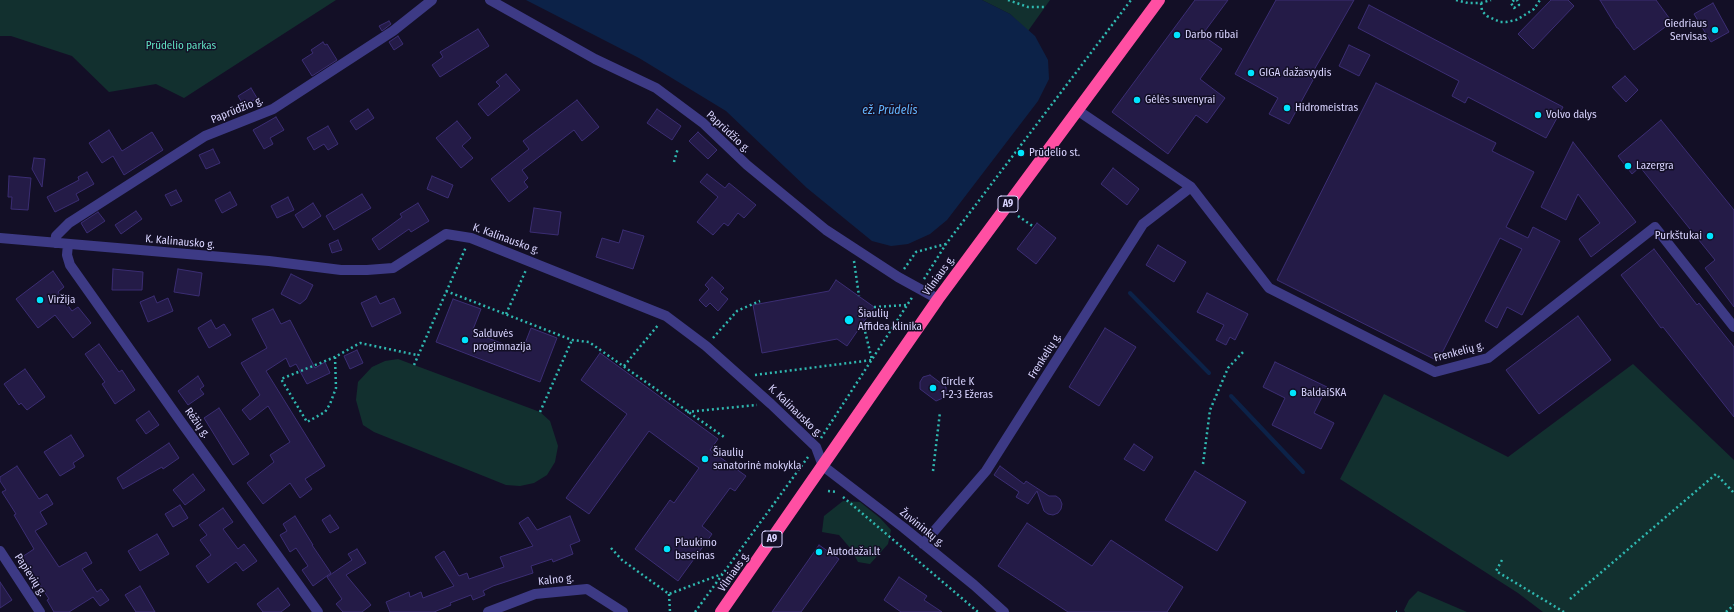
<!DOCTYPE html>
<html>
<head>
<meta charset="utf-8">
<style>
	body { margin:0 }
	canvas { display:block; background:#130f26 }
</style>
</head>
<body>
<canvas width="1734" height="612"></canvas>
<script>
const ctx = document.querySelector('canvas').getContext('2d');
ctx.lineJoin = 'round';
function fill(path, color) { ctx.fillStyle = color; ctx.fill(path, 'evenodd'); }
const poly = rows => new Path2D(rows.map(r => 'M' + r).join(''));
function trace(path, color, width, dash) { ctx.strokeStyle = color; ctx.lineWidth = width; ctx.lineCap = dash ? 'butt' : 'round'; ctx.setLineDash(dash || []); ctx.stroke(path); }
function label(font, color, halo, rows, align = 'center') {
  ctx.font = font + ' "Fira Sans Condensed",sans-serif'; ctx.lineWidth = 3; ctx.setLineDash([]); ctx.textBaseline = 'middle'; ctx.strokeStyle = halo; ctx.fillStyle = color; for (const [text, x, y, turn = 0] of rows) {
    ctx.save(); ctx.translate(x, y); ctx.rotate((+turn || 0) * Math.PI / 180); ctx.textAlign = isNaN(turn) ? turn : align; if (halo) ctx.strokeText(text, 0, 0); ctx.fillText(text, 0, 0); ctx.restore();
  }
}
const green = poly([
	[0,0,336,0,184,98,156,84,109,92,72,56,11,36,0,36],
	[982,0,1050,0,1028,31,1010,14],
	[398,359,540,412,550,421,558,446,555,462,547,475,534,483,520,486,506,485,374,432,363,425,356,400,358,382,372,367,385,361],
	[1633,364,1734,460,1734,612,1543,612,1518,593,1340,479,1384,394,1508,457],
	[843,501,860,502,880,518,891,530,888,544,870,564,858,562,851,549,839,535,822,532,824,516],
	[1418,591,1467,612,1405,612,1404,610,1409,600]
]);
const water = poly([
	[526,0,982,0,1010,14,1035,36,1048,60,1049,79,1038,101,947,220,930,234,908,244,891,246,872,241,807,188,726,111,639,58]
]);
const stream = poly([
	[1130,293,1209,373],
	[1231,396,1303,472]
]);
const building = poly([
	[1195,0,1228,0,1202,35,1222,49,1200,79,1225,98,1207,123,1196,115,1168,154,1112,112,1195,0],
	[1276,0,1354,0,1310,77,1313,80,1289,124,1269,114,1278,98,1235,74,1276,0],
	[1551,0,1568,0,1574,6,1533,49,1518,34,1551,0],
	[1600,0,1656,0,1672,22,1634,50,1618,28,1617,28,1600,0],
	[1713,3,1729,32,1711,42,1694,14,1713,3],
	[1369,5,1563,107,1546,138,1468,97,1465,103,1452,96,1459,81,1358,28,1369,5],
	[389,21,391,24,382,31,379,26,389,21],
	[478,29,489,46,440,77,432,65,443,57,440,52,478,29],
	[398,36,403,44,394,50,389,42,398,36],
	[323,42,325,45,327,44,337,60,312,76,302,60,313,53,311,50,323,42],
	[1349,45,1370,55,1359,76,1339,66,1349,45],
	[506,74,520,90,488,116,478,104,500,86,496,82,506,74],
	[1625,76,1638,90,1626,102,1612,87,1625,76],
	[1376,83,1496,143,1492,151,1534,172,1506,227,1528,238,1533,227,1560,241,1522,315,1507,307,1497,328,1485,321,1522,249,1500,238,1438,361,1277,280,1376,83],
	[251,88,257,98,244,106,238,96,251,88],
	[577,100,599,127,582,141,574,130,522,170,528,178,524,182,528,187,509,202,491,179,529,149,523,141,577,100],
	[368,109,374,118,356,130,350,121,368,109],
	[657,109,681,126,672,140,647,123,657,109],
	[276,117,284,130,270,138,273,144,264,149,253,130,276,117],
	[1661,120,1734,210,1734,307,1705,268,1715,260,1640,167,1632,174,1618,156,1661,120],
	[457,121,471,138,462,146,473,158,461,168,436,138,457,121],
	[328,126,338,144,328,150,324,144,314,150,307,138,328,126],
	[109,130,122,151,152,132,163,150,124,175,113,156,102,163,89,143,109,130],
	[698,132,717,150,708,159,689,141,698,132],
	[1573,142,1636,222,1591,257,1579,239,1600,223,1578,194,1566,220,1541,207,1573,142],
	[213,149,220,163,206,169,199,155,213,149],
	[34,158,45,159,42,187,32,169,34,158],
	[1113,168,1139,189,1127,205,1101,184,1113,168],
	[87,172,94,184,76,194,79,200,55,212,47,197,79,180,78,177,87,172],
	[707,174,725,188,729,183,756,205,744,218,738,213,728,226,724,223,713,235,697,222,718,197,700,182,707,174],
	[9,176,31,178,28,210,11,209,12,197,8,197,9,176],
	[432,176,453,185,448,198,427,189,432,176],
	[176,190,182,201,171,206,165,195,176,190],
	[230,192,237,205,222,213,215,200,230,192],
	[362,194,371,208,334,230,326,216,362,194],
	[288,197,294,210,277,218,271,206,288,197],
	[313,203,321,216,303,228,295,215,313,203],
	[418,203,429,221,411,232,409,229,379,250,372,239,402,217,400,214,418,203],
	[534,208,561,212,558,235,530,232,534,208],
	[136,211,142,219,121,234,115,225,136,211],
	[98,212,105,221,87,233,81,223,98,212],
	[1037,223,1056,238,1036,264,1017,249,1037,223],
	[623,230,644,236,633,269,596,257,602,238,619,243,623,230],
	[338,240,342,250,332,253,329,244,338,240],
	[1158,245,1186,262,1174,282,1146,265,1158,245],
	[1654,249,1697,305,1699,303,1734,347,1734,417,1663,327,1661,328,1621,275,1654,249],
	[113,269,143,272,142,290,112,290,113,269],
	[178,269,202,273,199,296,174,292,178,269],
	[53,271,64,287,58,292,72,311,78,307,91,323,73,338,55,315,38,328,16,299,53,271],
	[291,274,313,285,306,299,300,304,281,294,291,274],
	[712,277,724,288,720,292,728,299,718,311,710,303,706,307,699,300,709,289,705,285,712,277],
	[836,280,874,307,847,346,837,339,762,353,753,305,829,291,836,280],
	[1207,293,1248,314,1235,340,1230,337,1226,345,1216,340,1224,325,1197,312,1207,293],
	[154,296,157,303,168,298,173,311,148,322,140,302,154,296],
	[376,296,380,304,394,298,401,313,372,327,361,303,376,296],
	[453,299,481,309,472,332,522,351,531,328,557,338,540,382,436,342,453,299],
	[273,309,281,324,290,320,315,368,325,362,330,373,307,384,296,364,290,367,286,358,266,371,325,466,305,479,312,489,300,498,290,483,263,504,247,483,274,462,270,455,290,442,268,406,250,420,242,410,260,395,241,363,267,348,252,319,273,309],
	[1578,316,1611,360,1539,414,1506,370,1578,316],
	[211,320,216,329,224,324,231,335,209,348,198,328,211,320],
	[1105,328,1136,347,1099,406,1069,387,1105,328],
	[99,344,119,372,122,370,135,390,115,404,102,384,105,382,85,354,99,344],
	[357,350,363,363,350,369,344,356,357,350],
	[600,353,718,439,710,450,746,476,735,491,730,488,702,526,712,534,678,581,635,549,670,500,674,503,699,468,649,431,589,514,566,498,627,414,581,380,600,353],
	[1275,362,1327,387,1314,413,1334,423,1321,449,1272,425,1285,398,1263,387,1275,362],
	[25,369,45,397,27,410,21,403,19,405,4,384,25,369],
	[930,375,946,387,946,394,943,398,936,401,920,389,920,382,923,377,930,375],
	[198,376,204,386,200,389,204,394,188,405,178,391,198,376],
	[219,408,249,454,233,465,204,418,219,408],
	[149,411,159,425,146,434,136,420,149,411],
	[71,435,84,456,73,463,75,467,60,476,44,452,71,435],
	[169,443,179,458,163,469,162,467,123,489,117,478,169,443],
	[1134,444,1153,457,1144,471,1124,459,1134,444],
	[17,466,39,499,47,494,53,504,40,512,47,524,35,531,59,567,86,552,92,563,82,569,97,592,101,589,109,600,100,606,93,597,69,612,54,612,47,600,49,599,22,557,34,549,14,515,16,514,2,492,6,490,0,481,0,477,17,466],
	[1000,466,1024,484,1026,481,1049,496,1056,496,1060,499,1062,504,1061,509,1058,513,1053,515,1048,514,1044,511,1037,491,1028,504,1016,497,1019,492,994,475,1000,466],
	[1195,471,1246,502,1217,551,1165,520,1195,471],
	[193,474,205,490,185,505,173,490,193,474],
	[180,505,188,518,173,527,165,514,180,505],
	[223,508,233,522,223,529,238,549,244,544,257,561,243,571,236,562,208,583,196,566,211,555,200,540,207,535,199,525,223,508],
	[330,515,339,528,330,533,322,520,330,515],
	[295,516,313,545,312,545,331,573,313,586,302,570,308,566,296,548,290,552,280,535,287,531,283,524,295,516],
	[570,516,580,541,570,545,573,554,553,562,552,559,531,566,533,573,493,586,483,591,485,595,473,600,471,595,450,603,451,605,434,612,390,612,386,602,409,592,410,597,421,592,423,598,454,586,435,557,444,551,459,576,467,573,469,579,504,567,500,557,533,546,519,523,528,517,537,530,570,516],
	[1027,523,1092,566,1111,540,1183,587,1167,612,1068,612,998,566,1027,523],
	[157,534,169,554,140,571,128,551,157,534],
	[819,545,839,559,801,612,772,612,819,545],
	[357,549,366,563,346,575,371,605,362,612,343,612,336,604,342,599,327,577,352,560,348,554,357,549],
	[899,577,927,596,924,600,942,612,901,612,884,600,899,577],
	[0,582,12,600,0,608,0,582],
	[140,586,155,612,136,612,125,595,140,586],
	[278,588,290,605,281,612,263,612,257,604,278,588]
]);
const path = poly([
	[1008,0,1028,7,1044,7],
	[1456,0,1468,3,1481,3,1491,0],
	[1514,0,1511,3,1514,8,1519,5,1517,0],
	[1481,3,1482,11,1487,16,1500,22,1506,22,1516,20,1523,16,1534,9,1540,0],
	[674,162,678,148],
	[1018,216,1034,227],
	[854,261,859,296],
	[904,269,916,252,946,244],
	[924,279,946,244,1131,0],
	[446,291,572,340,589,342,724,437],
	[874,307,907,305],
	[506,314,526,270],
	[713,338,737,311,760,301],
	[335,357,336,388,330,404,325,412,307,422,281,379,335,357,360,343,417,355],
	[414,365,466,247],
	[624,366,659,324],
	[755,375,872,360,863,323],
	[540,412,572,340],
	[687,412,757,405],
	[821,438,913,296],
	[1203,464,1210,410,1228,368,1244,351],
	[933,471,940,412],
	[828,491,837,492],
	[843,497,978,612],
	[611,548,622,560,669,594,722,574],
	[1502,560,1496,571,1564,612],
	[669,594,670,612],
	[1570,599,1716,474,1734,493],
	[695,612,808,457],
	[1396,612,1397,612],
	[1726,612,1734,605]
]);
const street = poly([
	[490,0,595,59,656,88,703,123,747,165,826,230,898,277,938,299],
	[1077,110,1191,187,1269,288,1435,372,1488,358,1655,227,1734,327],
	[0,238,269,261,341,270,367,270,393,268,446,234,471,238,666,316,706,346,771,404,816,447,823,466,904,528,974,585,1004,612],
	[55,243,56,236,69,223,205,136,273,109,393,31,432,0],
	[68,244,67,255,70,265,179,419,318,612],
	[923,544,986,471,1143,224,1191,187],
	[0,551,40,612],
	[488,612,535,594,587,589,623,612]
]);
const highway = poly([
	[721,612,938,299,1159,0]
]);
const markers = [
	[1715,30,4,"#00e5ff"],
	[1177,35,4,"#00e5ff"],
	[1251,73,4,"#00e5ff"],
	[1137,100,4,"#00e5ff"],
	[1287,108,4,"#00e5ff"],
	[1538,115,4,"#00e5ff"],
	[1021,153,4,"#00e5ff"],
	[1628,166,4,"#00e5ff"],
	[1710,236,4,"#00e5ff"],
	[40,300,4,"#00e5ff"],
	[849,320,5,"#00e5ff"],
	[465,340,4,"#00e5ff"],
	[933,388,4,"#00e5ff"],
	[1293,393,4,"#00e5ff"],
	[705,459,4,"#00e5ff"],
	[667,549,4,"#00e5ff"],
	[819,552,4,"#00e5ff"]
];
const shields = [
	[1008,204,20],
	[772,539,20]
];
const shieldNames = [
	["A9",1008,204],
	["A9",772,539]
];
const poiNames = [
	["Giedriaus",1707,24,"right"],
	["Servisas",1707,37,"right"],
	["Darbo rūbai",1185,35],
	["GIGA dažasvydis",1259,73],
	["Gėlės suvenyrai",1145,100],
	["Hidromeistras",1295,108],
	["Volvo dalys",1546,115],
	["Prūdelio st.",1029,153],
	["Lazergra",1636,166],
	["Purkštukai",1702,236,"right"],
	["Viržija",48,300],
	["Šiaulių",858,314],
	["Affidea klinika",858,327],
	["Salduvės",473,334],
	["progimnazija",473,347],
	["Circle K",941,382],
	["1-2-3 Ežeras",941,395],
	["BaldaiSKA",1301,393],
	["Šiaulių",713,453],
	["sanatorinė mokykla",713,466],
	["Plaukimo",675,543],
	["baseinas",675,556],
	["Autodažai.lt",827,552]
];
const parkNames = [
	["Prūdelio parkas",181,46]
];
const streetNames = [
	["Paprūdžio g.",237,110,-22],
	["Paprūdžio g.",728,132,43],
	["K. Kalinausko g.",506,239,20],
	["K. Kalinausko g.",180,242,5],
	["Vilniaus g.",939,276,-54],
	["Frenkelių g.",1459,352,-15],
	["Frenkelių g.",1045,356,-58],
	["K. Kalinausko g.",795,411,44],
	["Rėžių g.",197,423,54],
	["Žuvininkų g.",922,528,39],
	["Vilniaus g.",734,572,-55],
	["Papievių g.",30,575,57],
	["Kalno g.",556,580,-6]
];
const waterNames = [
	["ež. Prūdelis",890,111]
];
fill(green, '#12302f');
fill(water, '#0c2248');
trace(stream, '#0c2248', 4);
fill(building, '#241b47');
trace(building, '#3b2d73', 1);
trace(path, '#2fb8b0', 2.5, [2, 3]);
trace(street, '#3d3a85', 10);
trace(highway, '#ff4fa3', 12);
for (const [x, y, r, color] of markers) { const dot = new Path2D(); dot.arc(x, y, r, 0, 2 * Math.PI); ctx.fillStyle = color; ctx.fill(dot); trace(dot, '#130f26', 1.5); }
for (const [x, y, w] of shields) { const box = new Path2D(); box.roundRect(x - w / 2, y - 8, w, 16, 3); ctx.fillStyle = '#130f26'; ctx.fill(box); trace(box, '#d9d4ff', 1); }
label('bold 10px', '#d9d4ff', null, shieldNames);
label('11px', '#d9d4ff', '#130f26', poiNames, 'left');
label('11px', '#5fe0c0', '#130f26', parkNames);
label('11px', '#d9d4ff', '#130f26', streetNames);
label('italic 12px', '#62b6ff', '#130f26', waterNames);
</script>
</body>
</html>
